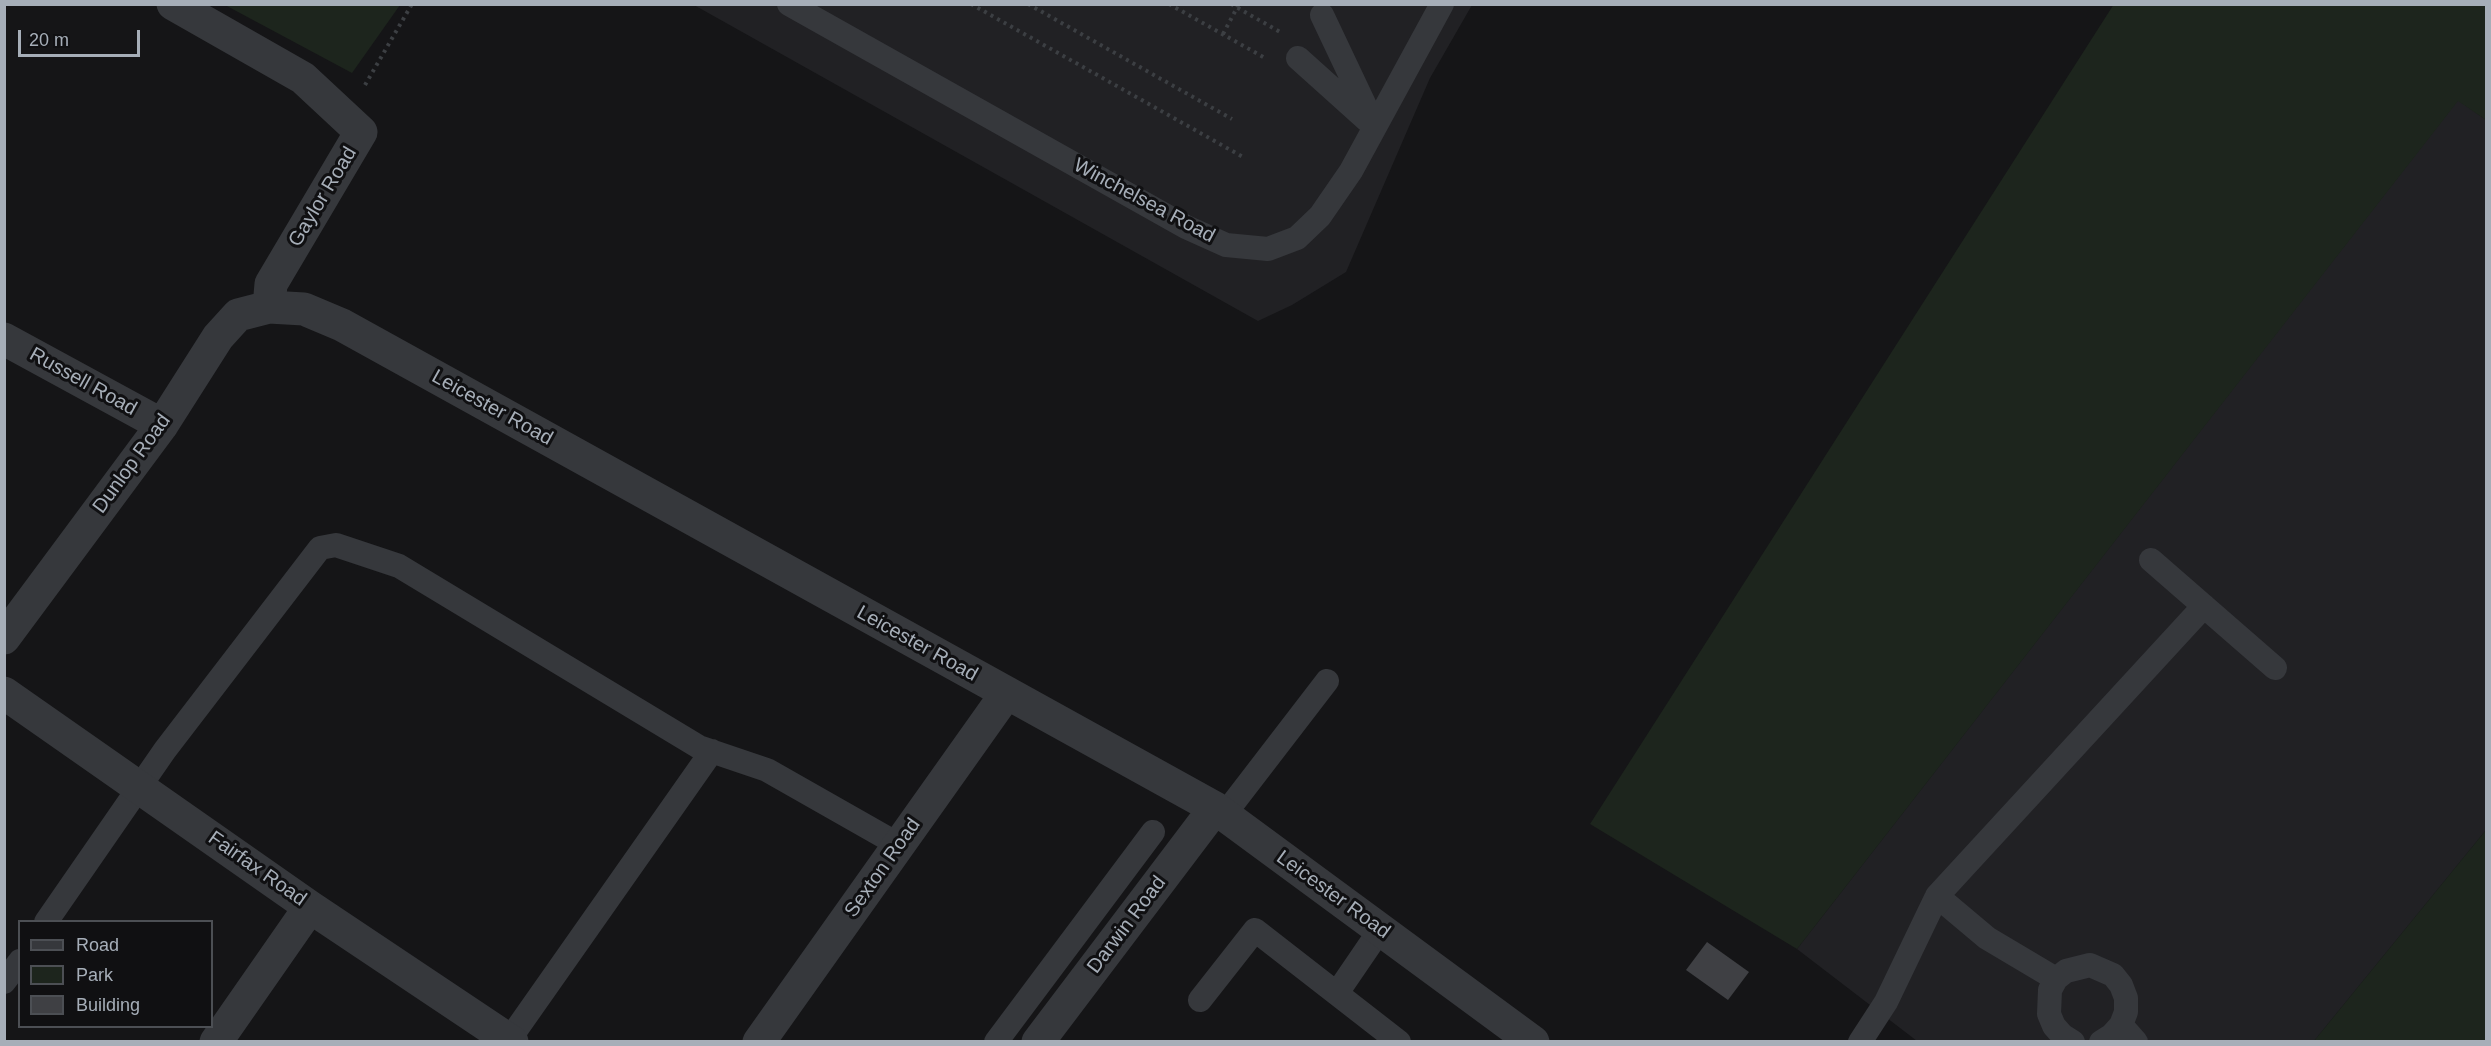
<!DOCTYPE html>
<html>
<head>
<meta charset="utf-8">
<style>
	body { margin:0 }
	#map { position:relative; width:2491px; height:1046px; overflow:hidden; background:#151517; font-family:Helvetica,sans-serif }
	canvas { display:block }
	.frame { position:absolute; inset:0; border:6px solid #a6aeb8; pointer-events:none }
	.legend { position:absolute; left:18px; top:920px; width:195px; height:108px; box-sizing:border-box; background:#101012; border:2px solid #4c4f54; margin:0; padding:8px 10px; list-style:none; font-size:18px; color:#a6aeb8 }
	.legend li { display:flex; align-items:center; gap:12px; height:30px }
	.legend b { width:30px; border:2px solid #4c4f54 }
	.scale { position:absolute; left:18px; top:30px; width:122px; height:27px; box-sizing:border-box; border:3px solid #a6aeb8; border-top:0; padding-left:8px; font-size:18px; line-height:21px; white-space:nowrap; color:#a6aeb8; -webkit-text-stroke:4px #101012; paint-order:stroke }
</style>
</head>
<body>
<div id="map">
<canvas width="2491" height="1046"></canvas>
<div class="frame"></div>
<ul class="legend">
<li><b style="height:8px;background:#36383c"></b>Road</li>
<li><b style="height:16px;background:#1d251d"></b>Park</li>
<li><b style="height:16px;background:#3f4044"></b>Building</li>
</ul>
<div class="scale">20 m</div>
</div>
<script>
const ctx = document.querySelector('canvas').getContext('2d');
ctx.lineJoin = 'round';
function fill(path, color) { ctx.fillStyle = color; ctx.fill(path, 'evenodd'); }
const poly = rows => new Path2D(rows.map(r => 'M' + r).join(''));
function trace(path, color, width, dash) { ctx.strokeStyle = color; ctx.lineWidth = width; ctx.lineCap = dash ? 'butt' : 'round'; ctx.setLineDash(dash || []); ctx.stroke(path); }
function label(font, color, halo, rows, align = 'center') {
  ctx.font = font + ' Helvetica,sans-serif'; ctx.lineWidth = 6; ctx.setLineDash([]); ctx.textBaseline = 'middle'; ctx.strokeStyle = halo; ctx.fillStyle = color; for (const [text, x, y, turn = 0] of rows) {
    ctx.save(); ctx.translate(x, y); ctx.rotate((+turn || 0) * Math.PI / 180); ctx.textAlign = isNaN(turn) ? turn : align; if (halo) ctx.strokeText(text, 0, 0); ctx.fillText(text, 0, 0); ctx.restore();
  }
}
const built = poly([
	[694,5,1472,5,1430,78,1346,272,1292,305,1258,321],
	[2458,100,2486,120,2486,830,2314,1041,1917,1041,1797,949]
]);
const green = poly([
	[2114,4,2486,5,2486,120,2458,101,1797,949,1590,824],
	[225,5,400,4,400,5,352,73],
	[2486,830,2486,1041,2314,1041]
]);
const building = poly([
	[1707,942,1749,972,1728,1000,1686,970]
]);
const path = poly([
	[971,4,1243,157],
	[1028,4,1232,119],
	[1169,4,1265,58],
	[1231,4,1280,32],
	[1223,34,1239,4],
	[365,85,412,4]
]);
const lane = poly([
	[789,4,1186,227,1226,245,1268,249,1297,238,1320,216,1351,171,1442,4],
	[1322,15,1375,127],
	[1298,58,1367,120],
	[2151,560,2275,668],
	[1224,815,1327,681],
	[1937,896,1987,938,2056,979],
	[46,922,165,750,320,548,336,545,399,566,699,747,767,770,899,845],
	[4,982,20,961],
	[1337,993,1380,930],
	[1200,1000,1255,930,1399,1042],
	[2121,1025,2136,1042],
	[509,1040,712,751],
	[996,1042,1153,832],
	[1860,1042,1886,1002,1937,896,2204,606],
	[2073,1042,2062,1035,2054,1026,2049,1014,2050,990,2056,979,2066,971,2090,965,2113,975,2121,985,2126,998,2126,1012,2121,1025,2112,1035,2101,1042]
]);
const street = poly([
	[173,4,303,78,361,132,271,284,269,307],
	[4,339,162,425],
	[4,638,162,425,218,337,238,315,269,307,304,309,342,325,1215,808,1533,1042],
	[4,693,310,907,512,1042],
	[216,1042,310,907],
	[759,1042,1006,694],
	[1038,1042,1215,808]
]);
const streetNames = [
	["Gaylor Road",323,197,-59],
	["Winchelsea Road",1144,201,28],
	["Russell Road",83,382,29],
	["Leicester Road",492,408,29],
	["Dunlop Road",132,464,-54],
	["Leicester Road",917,644,29],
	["Sexton Road",883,868,-55],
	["Fairfax Road",257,869,35],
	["Leicester Road",1333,895,36],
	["Darwin Road",1127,925,-53]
];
fill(built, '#212124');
fill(green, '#1d251d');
fill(building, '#3f4044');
trace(path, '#3c3f43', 4, [3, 4.5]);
trace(lane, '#36383c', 24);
trace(street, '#36383c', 33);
label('20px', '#a6aeb8', '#101012', streetNames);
</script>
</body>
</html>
